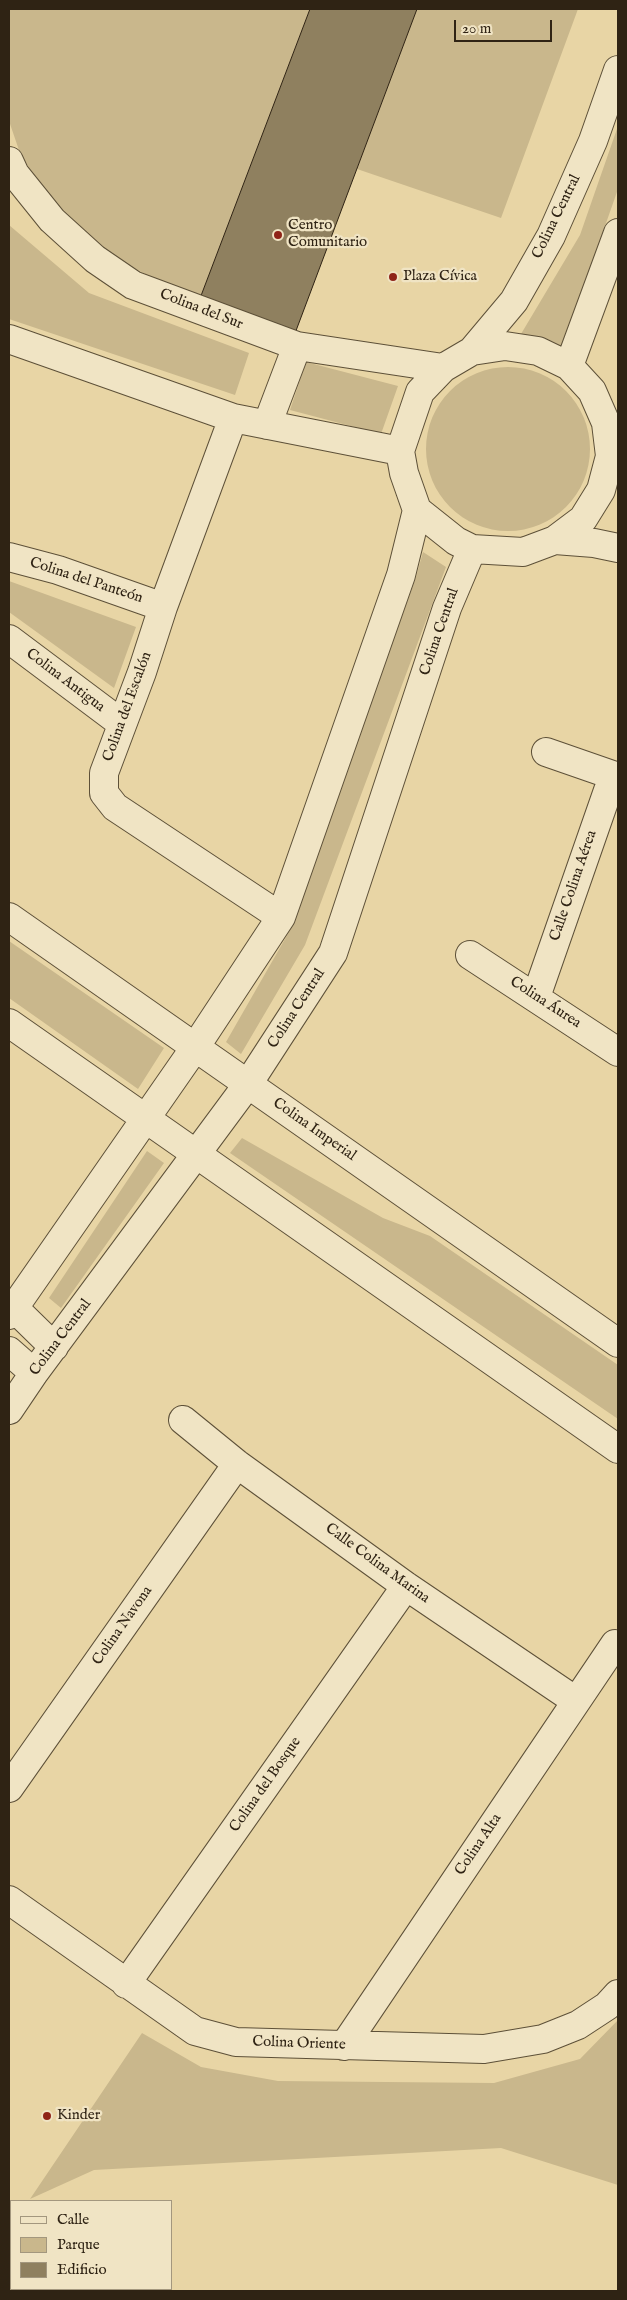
<!DOCTYPE html>
<html>
<head>
<meta charset="utf-8">
<style>
	body { margin:0 }
	#map { position:relative; width:627px; height:2300px; overflow:hidden; background:#e8d5a5; font-family:"IM FELL English",serif }
	canvas { display:block }
	.frame { position:absolute; inset:0; border:10px solid #2f2314; pointer-events:none }
	.legend { position:absolute; left:10px; top:2200px; width:162px; height:90px; box-sizing:border-box; background:#f0e4c4; border:1px solid #a3977e; margin:0; padding:6px 9px; list-style:none; font-size:15px; color:#2f2314 }
	.legend li { display:flex; align-items:center; gap:10px; height:25px }
	.legend b { width:25px; border:1px solid #a3977e }
	.scale { position:absolute; left:454px; top:20px; width:98px; height:22px; box-sizing:border-box; border:2px solid #2f2314; border-top:0; padding-left:6px; font-size:15px; line-height:18px; white-space:nowrap; color:#2f2314; -webkit-text-stroke:4px #f0e4c4; paint-order:stroke }
</style>
</head>
<body>
<div id="map">
<canvas width="627" height="2300"></canvas>
<div class="frame"></div>
<ul class="legend">
<li><b style="height:6px;background:#f0e4c4"></b>Calle</li>
<li><b style="height:14px;background:#c9b78c"></b>Parque</li>
<li><b style="height:14px;background:#8f805f"></b>Edificio</li>
</ul>
<div class="scale">20 m</div>
</div>
<script>
const ctx = document.querySelector('canvas').getContext('2d');
ctx.lineJoin = 'round';
function fill(path, color) { ctx.fillStyle = color; ctx.fill(path, 'evenodd'); }
const poly = rows => new Path2D(rows.map(r => 'M' + r).join(''));
function trace(path, color, width, dash) { ctx.strokeStyle = color; ctx.lineWidth = width; ctx.lineCap = dash ? 'butt' : 'round'; ctx.setLineDash(dash || []); ctx.stroke(path); }
function label(font, color, halo, rows, align = 'center') {
  ctx.font = font + ' "IM FELL English",serif'; ctx.lineWidth = 4.5; ctx.setLineDash([]); ctx.textBaseline = 'middle'; ctx.strokeStyle = halo; ctx.fillStyle = color; for (const [text, x, y, turn = 0] of rows) {
    ctx.save(); ctx.translate(x, y); ctx.rotate((+turn || 0) * Math.PI / 180); ctx.textAlign = isNaN(turn) ? turn : align; if (halo) ctx.strokeText(text, 0, 0); ctx.fillText(text, 0, 0); ctx.restore();
  }
}
const green = poly([
	[9,9,310,9,199,301,112,257,55,205,21,156,9,121],
	[417,9,578,9,501,218,357,169],
	[618,126,618,189,598,246,567,351,521,334,580,235],
	[9,225,89,293,249,353,235,395,9,319],
	[306,362,398,386,381,434,290,410],
	'426 449a82 82 0 1 1 164 0a82 82 0 1 1-164 0Z',
	[423,552,446,567,305,945,241,1054,226,1042,289,932,416,577],
	[9,581,136,627,114,688,9,612],
	[9,941,164,1048,138,1089,9,998],
	[242,1138,383,1218,430,1236,618,1365,618,1419,230,1153],
	[147,1151,164,1163,61,1308,49,1298],
	[618,2020,618,2185,501,2148,94,2170,30,2199,142,2033,201,2067,278,2081,494,2083,580,2059]
]);
const building = poly([
	[310,9,417,9,294,336,199,301,310,9]
]);
const minor = poly([
	[9,161,15,174,52,220,95,259,133,285,297,346,443,368],
	[9,339,233,418,400,451],
	[472,351,505,346,538,351,569,366,592,391,606,423,610,456,601,490,583,519,555,540,523,552,472,549,456,541,417,510,404,473,400,451,420,392,443,368,472,351,514,301,551,236,593,141,618,70],
	[569,366,618,233],
	[233,418,163,607,142,672,104,773,104,793,115,807,281,917],
	[267,425,297,346],
	[555,540,594,543,618,548],
	[9,557,58,570,163,607],
	[9,639,121,723],
	[546,752,618,777],
	[9,917,618,1343],
	[470,955,618,1052],
	[536,997,613,776],
	[9,1023,618,1449],
	[9,1303,54,1347],
	[9,1315,196,1046,281,917,401,575,417,510],
	[9,1351,34,1373],
	[9,1410,34,1373,248,1084,333,953,447,608,472,549],
	[183,1420,237,1464,406,1586,576,1701],
	[9,1788,237,1464],
	[9,1900,195,2031,236,2042,484,2049,543,2039,578,2025,607,2006,618,1994],
	[126,1984,406,1586],
	[344,2046,615,1644]
]);
const markers = [
	[278,235,5,"#8f2418"],
	[393,277,5,"#8f2418"],
	[47,2116,5,"#8f2418"]
];
const streetNames = [
	["Colina Central",557,217,-64],
	["Colina del Sur",201,310,21],
	["Colina del Panteón",86,581,18],
	["Colina Central",440,632,-71],
	["Colina Antigua",65,681,37],
	["Colina del Escalón",128,707,-70],
	["Calle Colina Aérea",574,886,-71],
	["Colina Áurea",545,1003,33],
	["Colina Central",297,1009,-57],
	["Colina Imperial",314,1130,35],
	["Colina Central",61,1338,-53],
	["Calle Colina Marina",377,1564,36],
	["Colina Navona",123,1626,-55],
	["Colina del Bosque",266,1785,-55],
	["Colina Alta",479,1845,-56],
	["Colina Oriente",299,2044,2]
];
const poiNames = [
	["Centro",288,226],
	["Comunitario",288,243],
	["Plaza Cívica",403,277],
	["Kinder",57,2116]
];
fill(green, '#c9b78c');
fill(building, '#8f805f');
trace(building, '#2f2314', 1);
trace(minor, '#5d5038', 30);
trace(minor, '#f0e4c4', 28);
for (const [x, y, r, color] of markers) { const dot = new Path2D(); dot.arc(x, y, r, 0, 2 * Math.PI); ctx.fillStyle = color; ctx.fill(dot); trace(dot, '#f0e4c4', 2); }
label('15px', '#2f2314', '#f0e4c4', streetNames);
label('15px', '#2f2314', '#f0e4c4', poiNames, 'left');
</script>
</body>
</html>
